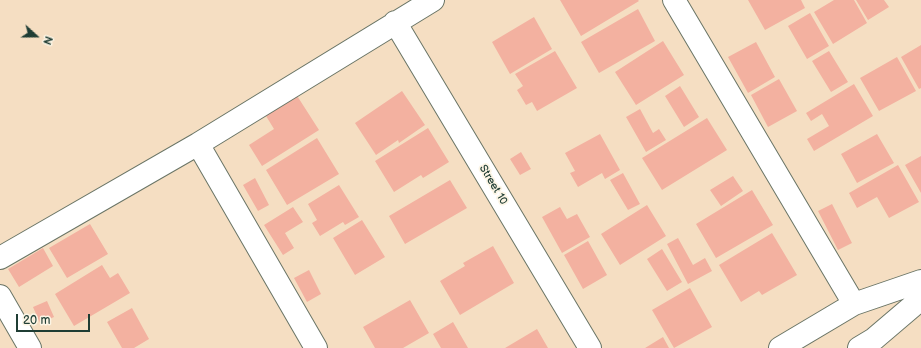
<!DOCTYPE html>
<html>
<head>
<meta charset="utf-8">
<style>
	body { margin:0 }
	#map { position:relative; width:921px; height:348px; overflow:hidden; background:#f5dec2; font-family:"Balsamiq Sans",sans-serif }
	canvas { display:block }
	.north { position:absolute; left:16px; top:16px; width:40px; height:40px; -webkit-text-stroke:3px #fcf5e5; paint-order:stroke; rotate:111deg; font-size:11px; font-weight:700; line-height:16px; text-align:center; color:#1f3d34 }
	.north::after { content:''; display:block; margin:auto; width:14px; height:18px; background:#1f3d34; clip-path:polygon(50% 0,100% 100%,50% 72%,0 100%) }
	.scale { position:absolute; left:16px; top:314px; width:74px; height:18px; box-sizing:border-box; border:2px solid #1f3d34; border-top:0; padding-left:5px; font-size:12px; line-height:14px; white-space:nowrap; color:#1f3d34; -webkit-text-stroke:3px #fcf5e5; paint-order:stroke }
</style>
</head>
<body>
<div id="map">
<canvas width="921" height="348"></canvas>
<div class="north">N</div>
<div class="scale">20 m</div>
</div>
<script>
const ctx = document.querySelector('canvas').getContext('2d');
ctx.lineJoin = 'round';
function fill(path, color) { ctx.fillStyle = color; ctx.fill(path, 'evenodd'); }
const poly = rows => new Path2D(rows.map(r => 'M' + r).join(''));
function trace(path, color, width, dash) { ctx.strokeStyle = color; ctx.lineWidth = width; ctx.lineCap = dash ? 'butt' : 'round'; ctx.setLineDash(dash || []); ctx.stroke(path); }
function label(font, color, halo, rows, align = 'center') {
  ctx.font = font + ' "Balsamiq Sans",sans-serif'; ctx.lineWidth = 3.5; ctx.setLineDash([]); ctx.textBaseline = 'middle'; ctx.strokeStyle = halo; ctx.fillStyle = color; for (const [text, x, y, turn = 0] of rows) {
    ctx.save(); ctx.translate(x, y); ctx.rotate((+turn || 0) * Math.PI / 180); ctx.textAlign = isNaN(turn) ? turn : align; if (halo) ctx.strokeText(text, 0, 0); ctx.fillText(text, 0, 0); ctx.restore();
  }
}
const building = poly([
	[560,0,638,0,639,1,581,36],
	[748,0,801,0,805,8,765,30],
	[834,0,854,0,867,23,833,44,814,12],
	[856,0,884,0,889,7,868,20],
	[638,9,655,41,599,73,581,42],
	[810,13,829,46,807,59,788,26],
	[534,17,552,49,510,74,492,42],
	[663,41,684,75,636,105,615,72],
	[756,42,775,77,748,93,728,57],
	[921,45,921,88,919,89,901,57],
	[555,51,577,88,537,111,532,102,526,105,517,90,523,86,515,74],
	[829,51,848,82,831,92,812,61],
	[897,57,916,91,879,111,860,78],
	[779,79,797,111,768,127,751,95],
	[854,84,873,116,814,151,807,139,829,126,822,114,811,121,806,113],
	[680,86,699,117,684,127,665,96],
	[294,91,319,130,262,166,249,145,274,129,263,111],
	[402,91,425,125,399,143,398,140,376,155,355,123],
	[640,109,653,133,659,129,666,140,646,152,626,117],
	[707,118,727,150,662,190,642,158],
	[428,128,449,162,423,178,421,175,394,192,375,161],
	[600,134,620,170,605,179,602,173,578,187,570,173,575,171,565,153],
	[877,134,894,163,857,183,841,154],
	[317,138,339,174,287,205,266,170],
	[521,152,531,169,520,175,510,159],
	[921,156,921,193,905,165],
	[898,165,919,202,889,218,877,197,857,208,849,193],
	[623,173,640,204,628,210,610,180],
	[733,176,743,191,721,206,710,190],
	[255,178,269,205,258,211,243,185],
	[450,180,467,208,405,244,389,216],
	[339,185,359,217,345,225,343,222,320,236,312,223,317,220,308,204],
	[752,190,773,225,716,258,696,224],
	[832,204,852,243,838,250,818,211],
	[647,205,666,236,620,265,601,234],
	[293,207,303,222,285,233,294,248,283,255,264,225],
	[560,207,567,219,577,214,590,237,562,253,542,217],
	[362,220,385,257,355,275,333,238],
	[90,224,108,254,67,278,49,248],
	[772,233,797,275,762,295,759,291,741,302,719,265],
	[678,238,693,265,705,258,712,271,688,284,667,244],
	[588,241,607,275,583,289,564,255],
	[493,246,514,283,460,315,440,281,465,266,463,263],
	[43,248,53,266,19,287,8,269],
	[662,249,682,282,667,291,647,259],
	[102,265,110,278,118,273,130,293,74,326,55,294],
	[309,270,321,294,307,302,294,278],
	[690,288,712,327,674,348,652,310],
	[410,300,429,333,403,348,375,348,363,327],
	[47,301,54,317,40,323,33,307],
	[132,308,149,339,134,348,122,348,107,322],
	[453,322,468,348,441,348,433,334],
	[537,329,548,348,505,348],
	[663,337,669,348,645,348]
]);
const street = poly([
	[674,0,854,304],
	[395,22,590,348],
	[198,144,316,348],
	[0,258,198,144,433,0],
	[0,296,30,348],
	[780,348,854,304,921,281],
	[859,348,874,339,921,299]
]);
const streetNames = [
	["Street 10",493,185,59]
];
fill(building, '#f3b1a0');
trace(street, '#6a7566', 24);
trace(street, '#fff', 22);
label('11px', '#1f3d34', '#fcf5e5', streetNames);
</script>
</body>
</html>
